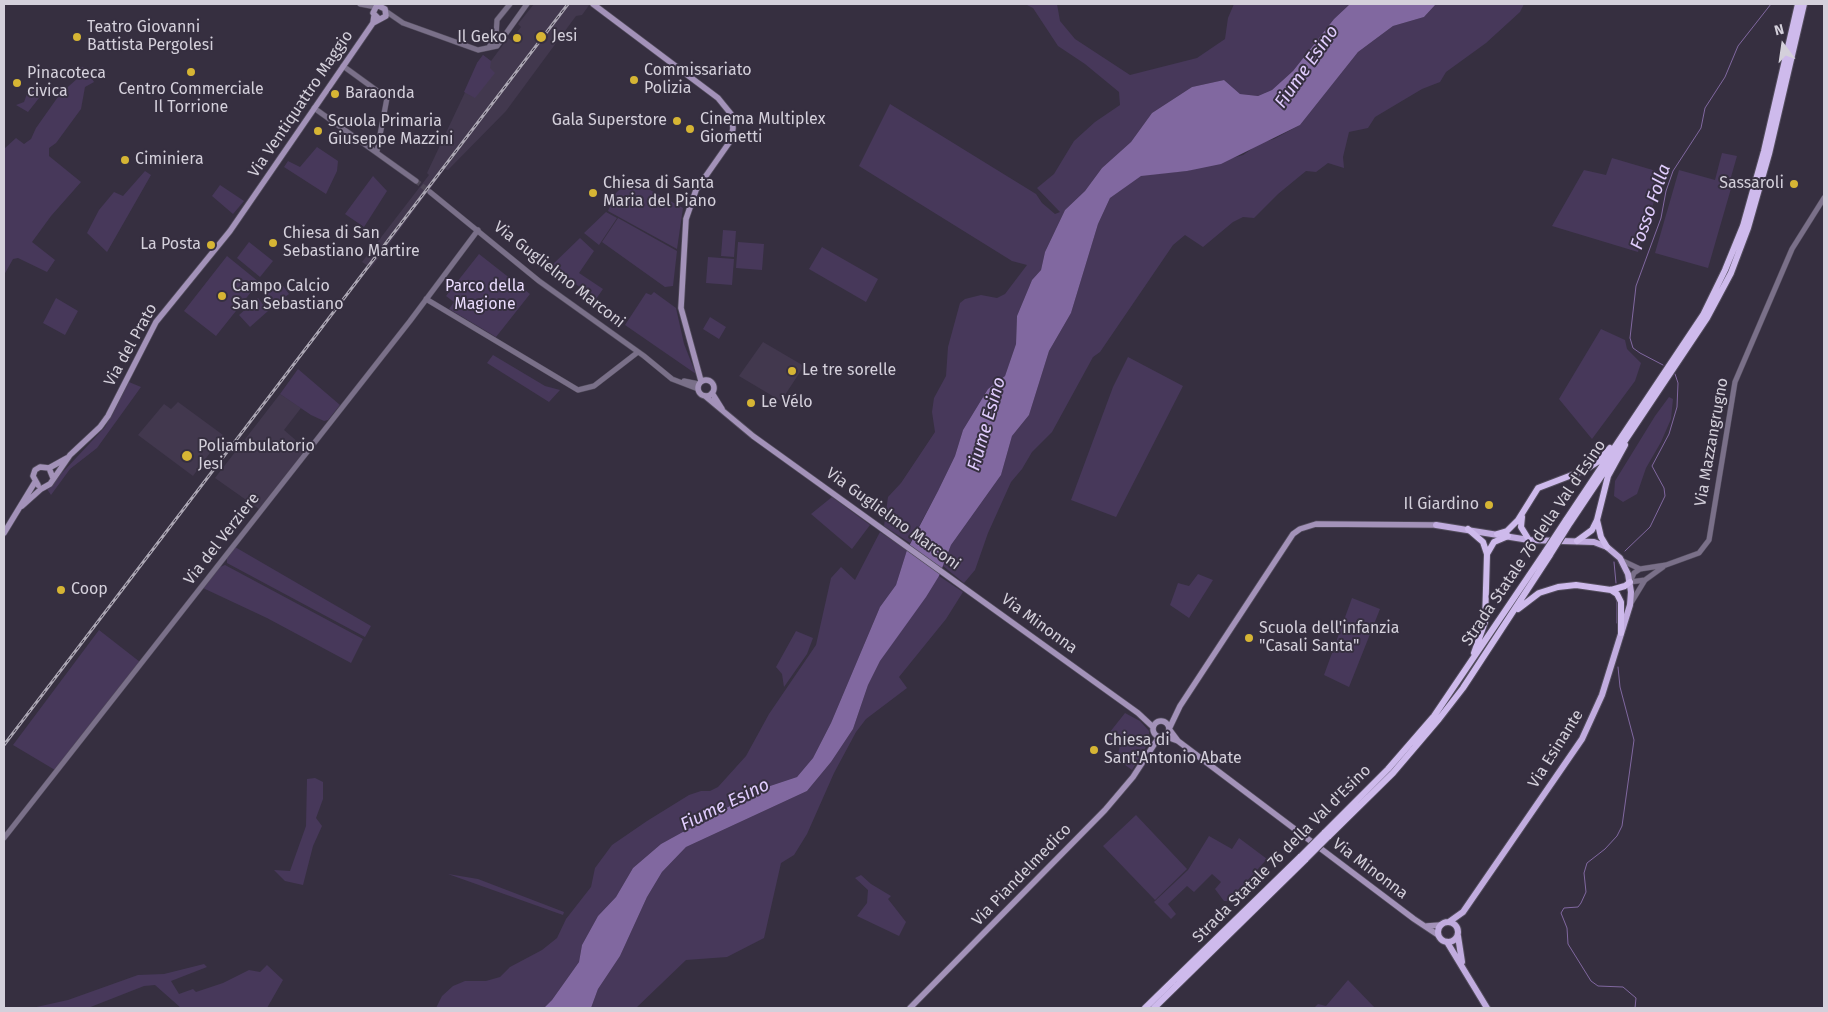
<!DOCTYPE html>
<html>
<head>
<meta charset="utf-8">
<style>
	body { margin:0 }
	#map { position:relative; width:1828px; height:1012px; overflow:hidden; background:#362f40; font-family:"Fira Sans",sans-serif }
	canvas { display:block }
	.frame { position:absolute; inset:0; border:5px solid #d4d0db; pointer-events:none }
	.north { position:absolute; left:1758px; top:20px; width:50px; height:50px; -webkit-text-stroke:4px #362f40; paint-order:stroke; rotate:346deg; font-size:14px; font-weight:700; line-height:20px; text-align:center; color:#d4d0db }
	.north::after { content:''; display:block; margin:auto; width:18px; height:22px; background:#d4d0db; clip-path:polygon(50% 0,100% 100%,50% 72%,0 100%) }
</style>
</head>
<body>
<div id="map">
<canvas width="1828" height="1012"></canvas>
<div class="frame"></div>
<div class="north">N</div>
</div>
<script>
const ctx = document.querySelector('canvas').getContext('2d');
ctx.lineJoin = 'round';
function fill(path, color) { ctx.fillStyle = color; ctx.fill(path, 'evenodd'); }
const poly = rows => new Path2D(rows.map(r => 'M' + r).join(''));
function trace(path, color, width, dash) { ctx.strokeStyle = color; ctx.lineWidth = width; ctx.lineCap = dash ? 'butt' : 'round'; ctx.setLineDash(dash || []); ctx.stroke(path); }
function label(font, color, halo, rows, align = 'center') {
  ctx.font = font + ' "Fira Sans",sans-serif'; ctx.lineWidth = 4; ctx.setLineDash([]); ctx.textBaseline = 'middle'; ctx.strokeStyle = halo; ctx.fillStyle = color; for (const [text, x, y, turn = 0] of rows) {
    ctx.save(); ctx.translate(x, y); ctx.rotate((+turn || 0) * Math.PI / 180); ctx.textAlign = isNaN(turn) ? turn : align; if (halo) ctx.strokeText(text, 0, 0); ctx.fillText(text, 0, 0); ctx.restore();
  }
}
const built = poly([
	[534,4,590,4,582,15,576,16,506,111,448,170,445,169,371,268,362,262,429,175,427,173,477,67,477,63,483,55,491,61,508,38,511,40,521,27,518,24],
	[763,342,804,366,781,401,739,376],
	[280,394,301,408,284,430,306,449,259,509,215,478],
	[178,402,223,435,193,476,138,435,164,404,171,409]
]);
const green = poly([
	[1025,4,1057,4,1060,21,1075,39,1130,75,1197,58,1225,39,1228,18,1234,4,1350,4,1334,19,1293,71,1272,90,1258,96,1240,94,1224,80,1192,87,1152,113,1131,142,1102,168,1085,191,1065,210,1045,252,1041,270,1032,280,1017,316,1016,344,1005,376,988,389,963,430,955,456,938,491,910,543,884,526,888,497,901,483,935,432,932,412,934,398,946,376,948,347,960,303,965,299,981,295,997,298,1005,294,1027,265,1012,261,859,166,890,104,1036,194,1042,203,1055,214,1060,212,1037,188,1054,174,1074,141,1095,122,1120,105,1119,92,1085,64,1058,46,1033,8],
	[1436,4,1524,4,1520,12,1486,43,1446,72,1440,82,1422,89,1375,117,1368,128,1349,132,1343,157,1344,168,1328,163,1316,172,1306,171,1278,194,1254,218,1243,217,1233,222,1203,247,1185,235,1173,245,1100,352,1093,357,1052,432,1032,452,1022,469,1011,482,988,533,975,570,964,583,943,566,951,545,1001,475,1012,436,1029,415,1049,351,1071,313,1098,224,1110,198,1141,175,1187,171,1243,155,1260,143,1274,139,1300,125,1358,52,1393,26,1424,17],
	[483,55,491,61,490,68,495,73,475,98,464,92,477,63],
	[82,67,86,68,94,82,85,87,81,109,56,143,49,148,49,156,81,182,51,216,32,242,55,260,47,272,18,258,13,259,4,275,4,149,16,138,24,144,31,139,36,128,60,94,78,78,75,71],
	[34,84,43,93,28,112,16,105,24,102,27,94,33,91],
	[317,147,338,161,337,171,326,194,284,167,288,161,300,167],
	[1722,153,1737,156,1729,184,1732,185,1708,268,1655,253,1679,170,1715,180],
	[1612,158,1663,173,1638,252,1552,226,1584,170,1606,175],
	[145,171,151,175,107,252,87,233,99,210,114,192,123,196],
	[373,176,387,191,364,227,345,214],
	[630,179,683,208,677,249,608,211,615,194],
	[220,185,244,201,233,214,212,196],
	[606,212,617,218,599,245,584,233],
	[618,218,677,251,673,286,665,287,602,242],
	[723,230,736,231,734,257,721,256],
	[580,238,594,251,579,273,603,289,596,299,551,266],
	[249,242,273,261,260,277,237,258],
	[738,242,764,244,762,270,736,268],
	[822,247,878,279,866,302,809,269],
	[479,254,530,294,496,337,449,309,454,302,446,296],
	[227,256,259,282,216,336,184,311],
	[708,257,734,259,732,285,706,283],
	[281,283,289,294,270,308,262,298],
	[654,292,676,308,684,344,696,374,625,325,646,293,651,295],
	[56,298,78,311,65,335,43,323],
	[258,298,268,311,250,327,239,315],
	[710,317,726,327,719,339,703,329],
	[1601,329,1625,340,1627,349,1641,363,1635,381,1592,439,1559,399],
	[493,355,545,386,560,390,549,402,487,363],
	[1128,357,1183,386,1116,517,1071,500,1113,387],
	[298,369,340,405,328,420,324,421,311,415,280,394],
	[129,382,141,387,97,448,70,469,51,495,47,489,105,427],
	[1669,397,1673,399,1671,419,1661,442,1646,468,1637,494,1623,502,1614,496,1615,481,1655,416],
	[832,497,870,525,852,549,811,514],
	[880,532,907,550,896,585,880,607,831,723,813,758,797,777,764,788,730,806,661,844,633,868,616,897,598,916,582,945,579,962,552,1000,544,1008,436,1008,442,996,453,986,465,981,486,981,500,977,510,967,542,950,557,938,566,919,591,887,595,868,612,845,647,821,689,795,701,791,710,791,718,787,746,756,769,714,816,645,831,578,841,567,855,580],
	[235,547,371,626,365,637,227,563,227,558],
	[225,565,363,639,351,663,267,618,203,588,218,568],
	[1198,574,1213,580,1189,618,1170,605,1178,583,1189,586],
	[939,576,963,592,946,619,899,677,907,688,866,719,856,732,834,773,807,834,794,855,781,863,764,938,727,957,686,960,636,1008,591,1008,598,989,620,956,647,897,662,872,686,847,807,791,831,762,853,729,868,685,880,661],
	[1352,598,1380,609,1349,687,1324,675],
	[99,630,140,662,55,770,13,745],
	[796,631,813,638,807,654,784,687,782,674,776,667],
	[1125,713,1140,721,1149,731,1149,742,1132,770,1117,759,1120,745,1106,737],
	[315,778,323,782,323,799,316,818,322,826,313,846,303,885,285,881,274,870,290,871,306,826,307,779],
	[1136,815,1187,869,1155,900,1103,846],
	[1209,836,1232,849,1239,838,1267,859,1229,901,1224,901,1215,889,1221,882,1212,874,1194,892,1187,886,1168,904,1176,914,1171,919,1154,902,1188,870],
	[448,874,478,879,564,912,563,915],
	[861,875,871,884,891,896,888,899,906,922,899,936,857,916,867,903,868,890,855,878],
	[204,964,207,967,171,981,179,994,193,989,196,992,223,983,249,970,260,972,267,965,283,980,267,1008,181,1008,155,985,144,986,88,1008,32,1008,68,1000,138,975,164,974],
	[1348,980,1375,1008,1314,1008,1318,1004,1326,1006]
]);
const water = poly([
	[1350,4,1436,4,1424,17,1393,26,1358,52,1300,125,1221,164,1187,171,1141,176,1110,198,1098,224,1071,313,1049,351,1029,415,1012,436,1001,475,951,545,939,576,926,597,880,661,868,685,853,729,831,762,807,791,686,847,662,872,647,897,620,956,598,989,591,1008,544,1008,552,1000,579,962,582,945,598,916,616,897,633,868,661,844,730,806,764,788,797,777,813,758,831,723,880,607,896,585,907,550,938,491,955,456,963,430,988,389,1005,376,1016,344,1017,316,1032,280,1041,270,1045,252,1065,210,1085,191,1102,168,1131,142,1152,113,1192,87,1224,80,1240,94,1258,96,1272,90,1293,71,1334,19]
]);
const stream = poly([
	[1663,365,1640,353,1633,348,1630,338,1636,286,1661,218,1666,191,1673,171,1701,128,1705,108,1725,77,1738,46,1771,4],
	[1625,551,1650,527,1665,496,1664,488,1652,466,1669,434,1677,407,1678,383,1675,374],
	[1614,562,1616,583],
	[1617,601,1617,623],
	[1618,667,1620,687,1634,740,1622,826,1617,836,1605,849,1587,863,1584,873,1586,892,1581,903,1578,907,1564,908,1561,913,1567,928,1568,944,1591,981,1598,986,1623,987,1636,998,1635,1008]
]);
const tertiaryTunnel = poly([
	[416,181,430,192]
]);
const tertiary = poly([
	[360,4,376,7],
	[387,12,403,23,478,50,497,46,527,4],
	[489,47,496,36,497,20,510,4],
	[343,66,387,98,377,151],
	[314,108,416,181],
	[430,192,539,281,644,356,672,379,698,389],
	[426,299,578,390,594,386,638,352],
	[684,381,699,384],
	[1623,561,1640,569],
	[1645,580,1630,582,1634,573,1640,569,1666,565,1699,553,1709,540,1735,382,1792,249,1824,198],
	[1631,603,1645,580,1663,567],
	[4,838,410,321,478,230]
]);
const secondary = poly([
	[593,4,718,98,731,114,733,128,731,140,696,190,686,219,681,308,701,381],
	[373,23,386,16,385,9,379,6,376,7,373,13,379,19],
	'698 388a8 8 0 1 1 16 0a8 8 0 1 1-16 0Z',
	[712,393,722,409],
	[705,396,753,436,1138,713,1153,727],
	[49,468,67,458],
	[38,485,33,476,35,470,40,467,49,468,53,478],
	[22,506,41,489,50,484,70,455,100,427,108,416,156,322,230,231,373,23,374,16],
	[4,533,35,482],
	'1153 729a8 8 0 1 1 16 0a8 8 0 1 1-16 0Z',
	[1164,736,1178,741,1414,919,1438,935],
	[1178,741,1169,729,1180,706,1293,534,1300,529,1316,524,1436,525],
	[1427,926,1441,925],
	[910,1008,1105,810,1133,777,1159,737]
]);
const primary = poly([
	[1436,525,1529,540,1594,542,1607,547,1620,558,1628,574,1631,592,1630,605,1602,695,1582,739,1463,912,1449,922],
	'1438 932a10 10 0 1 1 20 0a10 10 0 1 1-20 0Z',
	[1458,936,1462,962],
	[1447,942,1487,1008]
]);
const trunk = poly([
	[1522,517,1521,527,1529,540],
	[1566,520,1703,315,1725,270,1743,226,1764,151,1798,4],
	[1597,520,1601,537,1607,547],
	[1570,523,1707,318,1731,273,1748,228,1769,154,1804,4],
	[1468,529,1483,542,1487,554,1485,622,1474,653],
	[1497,534,1507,531,1518,520,1538,488,1585,470,1599,461,1610,448],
	[1577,541,1592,530,1597,520,1608,476,1625,445],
	[1487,554,1494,542,1508,536],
	[1611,590,1617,594,1621,602,1621,633],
	[1518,609,1539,593,1558,587,1576,585,1611,590,1625,586,1630,582],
	[1324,833,1388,769,1434,716,1545,552],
	[1328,837,1393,773,1439,719,1463,688,1550,555],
	[1145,1008,1301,856],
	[1154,1008,1306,859]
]);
const rail = poly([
	[4,745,568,4]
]);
const trunkBridge = poly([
	[1545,552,1566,520],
	[1550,555,1570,523],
	[1301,856,1324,833],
	[1306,859,1328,837]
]);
const markers = [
	[77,37,5,"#d6b534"],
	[541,37,6,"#d6b534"],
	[517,38,5,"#d6b534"],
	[191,72,5,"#d6b534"],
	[634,80,5,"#d6b534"],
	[17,83,5,"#d6b534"],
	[335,94,5,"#d6b534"],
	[677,121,5,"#d6b534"],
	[690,129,5,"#d6b534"],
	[318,131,5,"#d6b534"],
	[125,160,5,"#d6b534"],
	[1794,184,5,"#d6b534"],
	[593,193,5,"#d6b534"],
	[273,243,5,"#d6b534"],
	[211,245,5,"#d6b534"],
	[222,296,5,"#d6b534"],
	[792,371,5,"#d6b534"],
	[751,403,5,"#d6b534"],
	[187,456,6,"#d6b534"],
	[1489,505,5,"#d6b534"],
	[61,590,5,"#d6b534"],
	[1249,638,5,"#d6b534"],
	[1094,750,5,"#d6b534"]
];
const poiNames = [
	["Teatro Giovanni",87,28],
	["Battista Pergolesi",87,46],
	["Jesi",552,37],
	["Il Geko",507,38,"right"],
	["Commissariato",644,71],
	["Polizia",644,89],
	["Pinacoteca",27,74],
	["civica",27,92],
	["Centro Commerciale",191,90,"center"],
	["Il Torrione",191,108,"center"],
	["Baraonda",345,94],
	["Cinema Multiplex",700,120],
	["Giometti",700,138],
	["Gala Superstore",667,121,"right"],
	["Scuola Primaria",328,122],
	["Giuseppe Mazzini",328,140],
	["Ciminiera",135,160],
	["Chiesa di Santa",603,184],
	["Maria del Piano",603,202],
	["Sassaroli",1784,184,"right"],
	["Chiesa di San",283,234],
	["Sebastiano Martire",283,252],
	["La Posta",201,245,"right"],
	["Campo Calcio",232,287],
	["San Sebastiano",232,305],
	["Le tre sorelle",802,371],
	["Le Vélo",761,403],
	["Poliambulatorio",198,447],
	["Jesi",198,465],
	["Il Giardino",1479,505,"right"],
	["Coop",71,590],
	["Scuola dell'infanzia",1259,629],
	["\"Casali Santa\"",1259,647],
	["Chiesa di",1104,741],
	["Sant'Antonio Abate",1104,759]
];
const streetNames = [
	["Via Ventiquattro Maggio",301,104,-56],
	["Via Guglielmo Marconi",559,275,38],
	["Via del Prato",131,345,-61],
	["Via Mazzangrugno",1712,442,-80],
	["Via Guglielmo Marconi",893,519,36],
	["Via del Verziere",222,539,-52],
	["Strada Statale 76 della Val d'Esino",1534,543,-56],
	["Via Minonna",1039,624,36],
	["Via Esinante",1556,749,-58],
	["Strada Statale 76 della Val d'Esino",1282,854,-45],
	["Via Minonna",1370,869,37],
	["Via Piandelmedico",1022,875,-46]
];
const parkNames = [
	["Parco della",485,287],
	["Magione",485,305]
];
const waterNames = [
	["Fiume Esino",1307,67,-55],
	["Fosso Folla",1651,207,-71],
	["Fiume Esino",987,424,-74],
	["Fiume Esino",725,805,-26]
];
fill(built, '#42384e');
fill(green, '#47385a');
fill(water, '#8168a0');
trace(stream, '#8168a0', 1);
trace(tertiaryTunnel, '#4e4757', 5, [5, 2.5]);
trace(tertiary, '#524c5c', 6);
trace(secondary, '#524c5c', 7);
trace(primary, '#524c5c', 8);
trace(trunk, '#524c5c', 8);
trace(tertiary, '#7a7089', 5);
trace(secondary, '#a392b9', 5.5);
trace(primary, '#c1acdf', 6);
trace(trunk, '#cebaec', 6);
trace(rail, '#aba6b3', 3);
trace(rail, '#362f40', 1, [4]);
trace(trunkBridge, '#524c5c', 8, []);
trace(trunkBridge, '#cebaec', 6);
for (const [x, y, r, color] of markers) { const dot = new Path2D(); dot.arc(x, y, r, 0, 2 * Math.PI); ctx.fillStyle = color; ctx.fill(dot); trace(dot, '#362f40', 2); }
label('16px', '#d4d0db', '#362f40', poiNames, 'left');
label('16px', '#d4d0db', '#362f40', streetNames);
label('16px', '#eadcfd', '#362f40', parkNames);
label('italic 18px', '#e1cdfe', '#362f40', waterNames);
</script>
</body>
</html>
